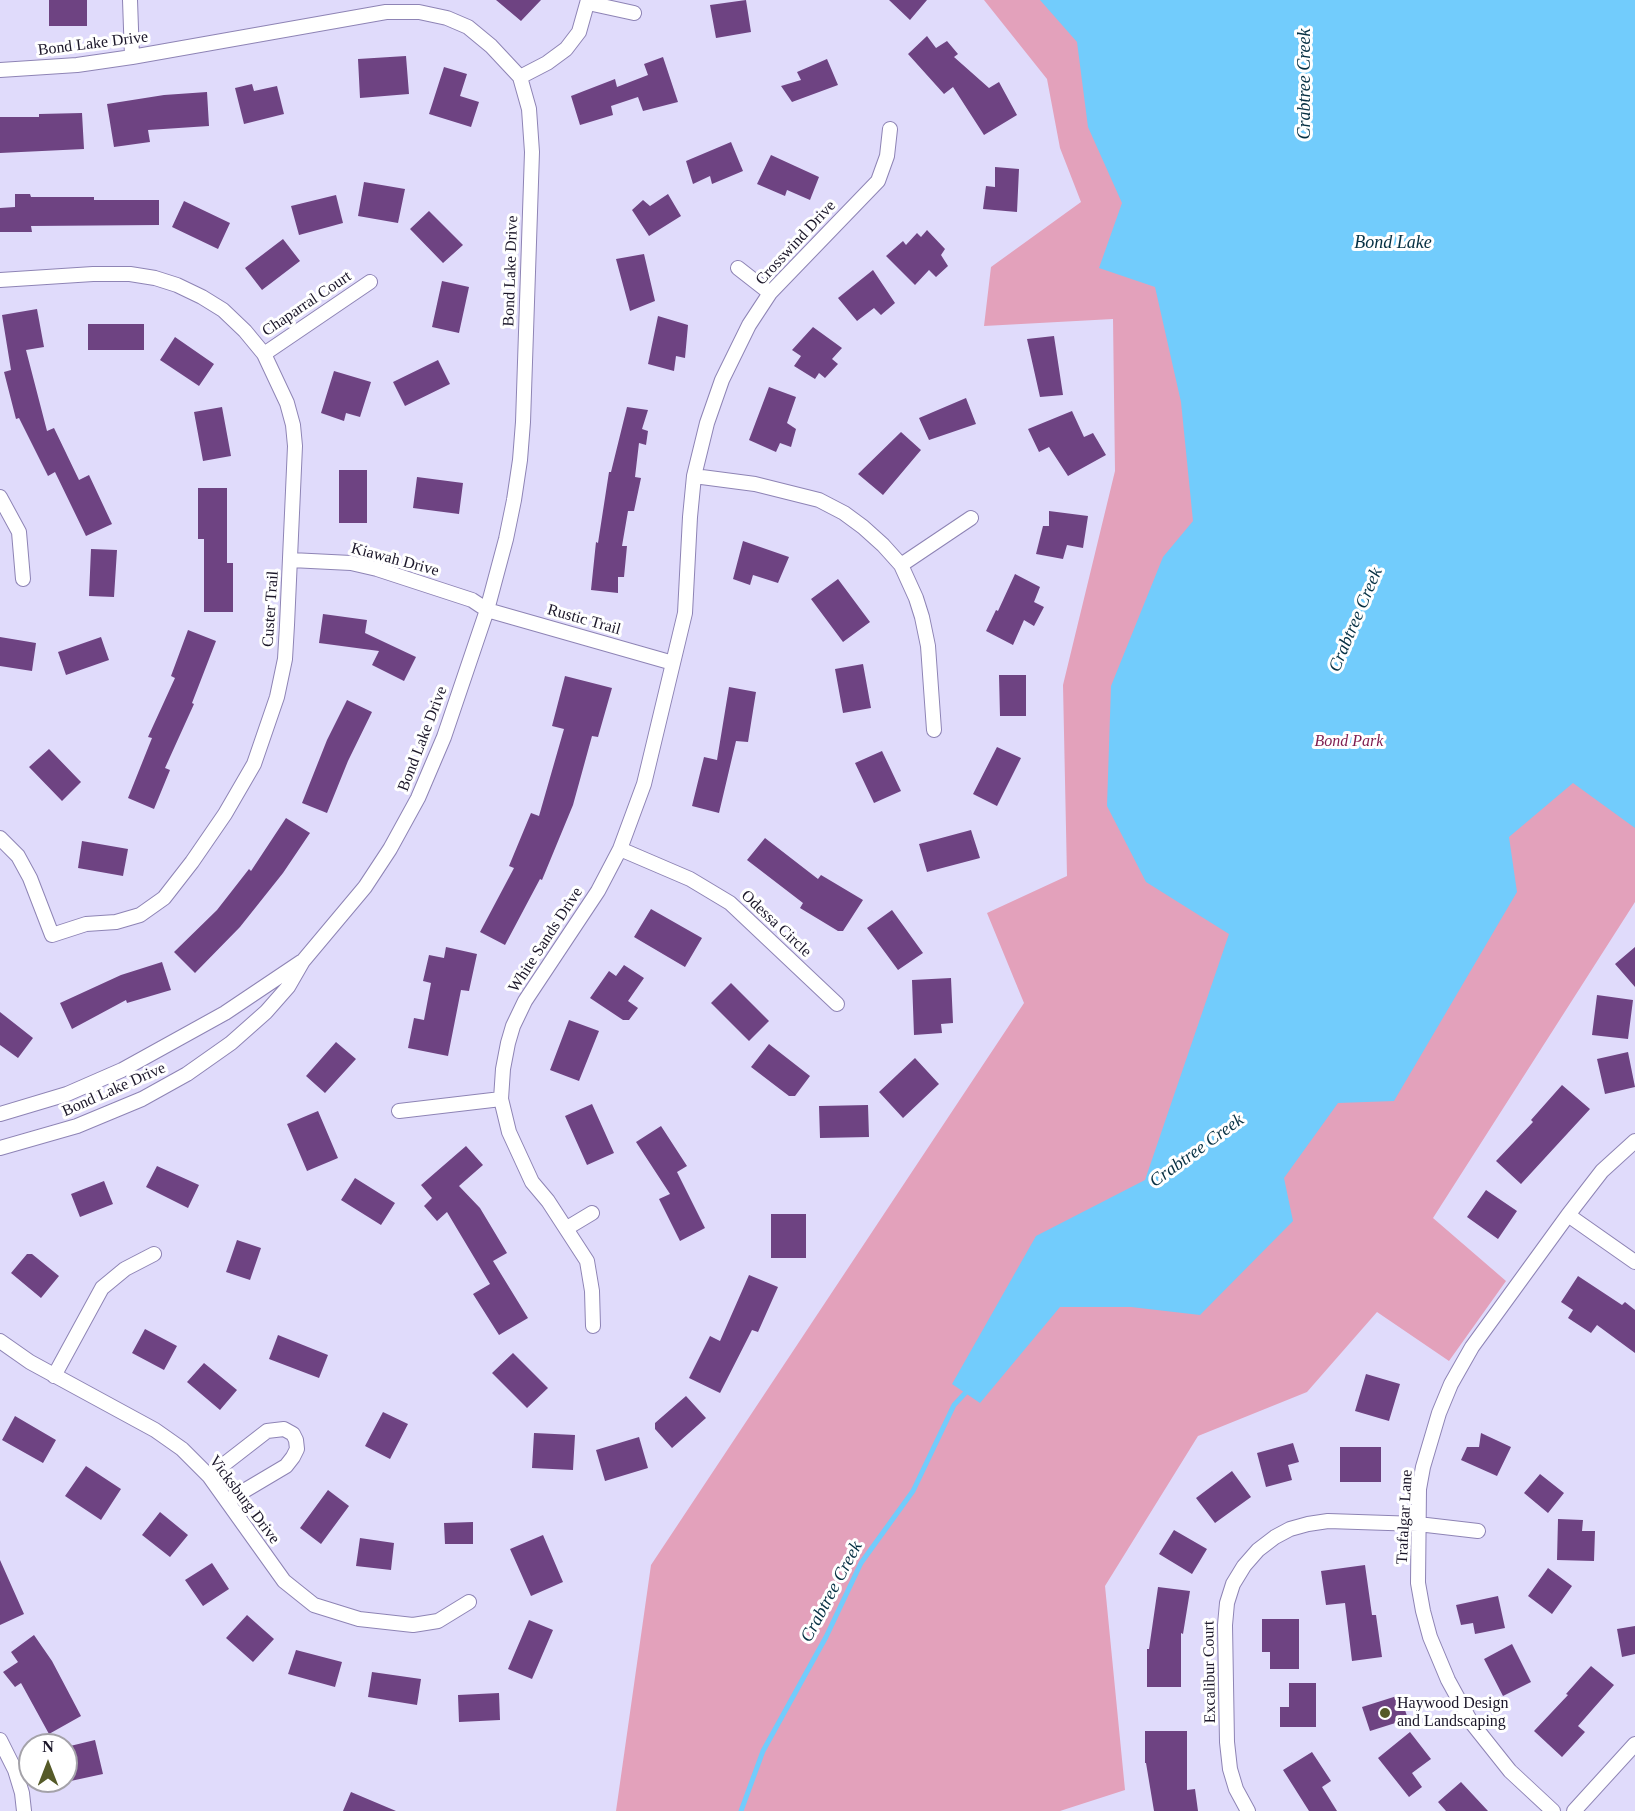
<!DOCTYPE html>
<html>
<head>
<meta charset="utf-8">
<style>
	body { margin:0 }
	#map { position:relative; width:1635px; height:1811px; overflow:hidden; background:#e0dbfb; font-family:"Times New Roman",serif }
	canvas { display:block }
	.north { position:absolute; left:18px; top:1733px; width:60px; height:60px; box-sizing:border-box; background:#fff; border:2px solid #a4a2a9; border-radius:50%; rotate:0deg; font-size:16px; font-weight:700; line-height:24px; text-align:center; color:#1b1629 }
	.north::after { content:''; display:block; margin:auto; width:21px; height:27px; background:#555a28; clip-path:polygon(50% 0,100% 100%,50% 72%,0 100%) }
</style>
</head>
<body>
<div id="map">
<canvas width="1635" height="1811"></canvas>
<div class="north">N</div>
</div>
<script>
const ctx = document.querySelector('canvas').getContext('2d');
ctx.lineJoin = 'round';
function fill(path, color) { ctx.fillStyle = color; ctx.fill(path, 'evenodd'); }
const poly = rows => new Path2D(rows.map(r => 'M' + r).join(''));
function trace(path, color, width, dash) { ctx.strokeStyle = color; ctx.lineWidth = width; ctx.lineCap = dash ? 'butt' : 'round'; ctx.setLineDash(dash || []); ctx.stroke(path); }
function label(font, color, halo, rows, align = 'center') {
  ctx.font = font + ' "Times New Roman",serif'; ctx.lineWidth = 6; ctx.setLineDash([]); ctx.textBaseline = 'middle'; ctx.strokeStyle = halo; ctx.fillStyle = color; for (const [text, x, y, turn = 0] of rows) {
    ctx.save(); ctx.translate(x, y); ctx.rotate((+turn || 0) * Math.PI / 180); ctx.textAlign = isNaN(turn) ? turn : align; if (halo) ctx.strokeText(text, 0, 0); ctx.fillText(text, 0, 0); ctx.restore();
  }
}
const green = poly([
	[984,0,1635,0,1635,902,1433,1218,1506,1281,1449,1361,1377,1312,1307,1392,1198,1436,1105,1586,1125,1790,1060,1811,616,1811,651,1565,1024,1003,987,913,1067,876,1063,685,1115,471,1113,319,984,326,991,267,1081,202,1060,148,1047,79]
]);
const water = poly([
	[1040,0,1635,0,1635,828,1573,783,1509,837,1517,892,1394,1101,1338,1103,1284,1178,1293,1221,1200,1315,1131,1307,1060,1307,980,1403,952,1384,1036,1236,1145,1180,1229,934,1146,882,1107,806,1111,686,1163,557,1193,521,1181,402,1155,287,1099,268,1122,203,1088,127,1077,42]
]);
const stream = poly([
	[741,1811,763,1751,826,1637,861,1563,913,1491,954,1405,969,1389]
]);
const building = poly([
	[49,0,87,0,87,26,49,26],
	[496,0,541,0,521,21],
	[746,0,751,32,716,38,710,5],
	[889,0,927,0,910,20],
	[927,36,936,48,947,41,958,54,954,57,989,88,999,82,1017,115,984,135,953,87,944,94,908,54],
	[406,56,409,94,360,98,358,59],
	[663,57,678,102,643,111,638,97,611,106,613,115,580,125,571,96,615,79,617,87,648,75,644,64],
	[827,59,838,85,792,102,781,86,801,80,797,72],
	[444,67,467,74,460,96,479,102,471,127,429,114],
	[252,84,254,91,277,86,284,114,244,124,235,88],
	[207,92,209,126,148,130,150,142,114,147,107,104,164,95],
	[82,113,84,149,0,153,0,117,39,117,39,114],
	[731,142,743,171,712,184,710,176,693,184,686,161],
	[771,155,819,177,810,200,787,190,785,196,757,184],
	[995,167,1019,169,1017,212,983,209,986,186,995,187],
	[364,182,405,189,398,223,358,216],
	[15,194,30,194,31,197,94,197,94,200,159,200,159,225,31,226,32,232,0,232,0,208,15,207],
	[668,194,681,216,649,236,632,210,643,200,650,206],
	[336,195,343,223,299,235,291,206],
	[184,201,230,223,218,249,172,227],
	[429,211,463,245,443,263,410,229],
	[927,230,945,249,941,255,948,266,936,277,929,270,915,285,886,256,903,241,906,245,917,233,921,237],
	[283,239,300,261,262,290,245,268],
	[644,254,655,301,630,311,616,259],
	[873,270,895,303,881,315,874,308,857,321,838,298],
	[442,281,469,287,459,333,432,327],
	[37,309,44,347,26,350,47,431,54,428,79,480,89,475,112,524,86,536,55,472,48,476,19,418,16,419,4,372,11,370,2,315],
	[658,316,688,325,685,358,676,356,674,371,648,364],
	[88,324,144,324,144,350,88,350],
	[813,327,842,348,832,359,838,364,825,378,819,373,815,379,794,366,801,356,792,350],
	[1054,336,1063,395,1040,397,1027,339],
	[175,337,214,364,199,386,160,360],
	[438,360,450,384,405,406,393,382],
	[334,371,371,382,360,417,346,413,344,421,321,413],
	[769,387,796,397,787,423,796,429,791,447,780,443,776,452,749,440],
	[966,398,976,424,929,440,919,418],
	[222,407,231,456,203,461,194,412],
	[627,407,648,410,642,429,648,431,646,445,639,443,635,477,641,478,634,511,628,511,622,546,627,546,624,577,618,577,618,593,591,590,596,542,598,543,609,472,611,472],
	[1072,411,1084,437,1093,433,1106,455,1068,476,1049,447,1039,452,1028,429],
	[901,432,921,450,883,495,858,474],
	[339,470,367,470,367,523,339,523],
	[417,477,463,483,459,514,413,508],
	[198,488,227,488,227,563,233,563,233,612,204,612,204,539,198,539],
	[1049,511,1088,516,1083,548,1067,545,1063,559,1036,554,1043,526,1049,526],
	[743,541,789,557,778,583,753,575,750,585,733,579],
	[91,549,117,550,114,597,89,596],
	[1015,574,1040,587,1034,602,1044,607,1034,626,1024,620,1013,645,986,631,996,610,998,611],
	[838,579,870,622,843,642,811,599],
	[323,614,367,620,365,633,416,657,404,681,372,665,379,651,319,643],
	[188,630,216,641,192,703,194,704,165,768,170,770,154,809,128,798,152,738,148,737,175,678,171,676],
	[0,637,36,643,32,671,0,666],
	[101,637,109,660,66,675,58,652],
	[863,664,871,708,843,713,835,669],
	[999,675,1026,675,1026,716,1000,716],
	[565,676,612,688,598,737,592,736,573,805,542,880,540,879,505,945,480,932,514,868,509,866,531,813,539,816,564,729,552,726],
	[729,687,756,692,748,742,736,741,719,813,692,806,704,757,717,760],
	[347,700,372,712,348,761,327,813,302,803,327,740],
	[997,747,1021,758,997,806,973,794],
	[49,749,81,782,62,801,29,767],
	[882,751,901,791,874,803,855,763],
	[286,818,310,833,283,873,240,927,195,973,174,952,217,910,249,869,251,871],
	[971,830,980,858,927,872,919,844],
	[765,838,818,879,821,875,863,900,843,931,838,931,800,908,803,903,747,860],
	[82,841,128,849,123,876,78,868],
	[651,909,702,938,685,967,634,937],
	[892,910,923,953,898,970,867,928],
	[446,947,477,954,469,991,461,990,448,1056,408,1048,414,1018,424,1020,431,983,423,981,429,955,444,958],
	[1635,947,1635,987,1615,964],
	[162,962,171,990,127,1003,126,1000,72,1029,60,1003,121,975],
	[624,965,644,978,628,1001,638,1008,629,1020,623,1020,590,998,609,971,616,976],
	[951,978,953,1023,941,1024,942,1033,914,1035,912,980],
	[731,983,769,1021,749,1041,711,1003],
	[1597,995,1633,1000,1628,1039,1592,1035],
	[0,1012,33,1038,18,1058,0,1045],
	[569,1020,599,1031,579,1081,550,1070],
	[336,1042,356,1059,325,1093,306,1076],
	[769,1044,810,1076,795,1096,789,1096,751,1067],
	[1628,1052,1635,1087,1605,1094,1597,1059],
	[915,1058,939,1084,903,1118,879,1092],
	[1562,1085,1590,1109,1521,1184,1496,1161,1533,1122,1531,1120],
	[592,1104,614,1153,587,1165,565,1116],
	[868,1105,869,1137,820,1138,819,1106],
	[318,1111,338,1158,307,1171,287,1124],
	[661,1126,687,1166,677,1172,705,1228,680,1241,659,1199,670,1194,636,1142],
	[466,1146,483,1165,459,1186,480,1208,507,1253,493,1261,528,1318,499,1335,473,1294,490,1284,447,1212,437,1221,424,1206,432,1198,421,1185],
	[157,1166,199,1185,188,1208,146,1187],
	[355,1178,395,1203,381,1225,341,1200],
	[104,1181,113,1204,80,1217,71,1194],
	[1486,1190,1517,1211,1498,1239,1467,1217],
	[771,1214,806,1214,806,1258,771,1258],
	[237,1240,261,1248,250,1280,226,1272],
	[27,1254,32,1254,59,1276,41,1298,11,1273],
	[749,1275,778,1287,758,1332,752,1330,720,1393,689,1378,710,1336,720,1341],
	[1578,1276,1622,1305,1625,1302,1635,1310,1635,1353,1597,1325,1591,1333,1568,1318,1573,1310,1561,1302],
	[145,1329,177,1346,164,1370,132,1353],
	[278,1335,328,1355,319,1378,269,1359],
	[513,1353,548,1388,527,1408,492,1373],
	[204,1363,237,1390,220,1410,187,1382],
	[1366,1374,1400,1384,1389,1421,1355,1411],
	[686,1396,706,1418,672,1448,655,1429,655,1423],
	[383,1412,408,1424,390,1459,365,1446],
	[15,1416,56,1440,43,1463,2,1440],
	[534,1433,575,1435,573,1470,532,1468],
	[1481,1433,1511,1447,1497,1476,1461,1460,1467,1447,1479,1447],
	[639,1437,648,1468,605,1481,596,1450],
	[1293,1443,1299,1462,1288,1465,1292,1480,1266,1487,1257,1453],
	[1340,1447,1381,1447,1381,1482,1340,1482],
	[86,1466,121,1489,101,1520,65,1496],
	[1232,1471,1251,1497,1215,1523,1196,1498],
	[1540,1474,1564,1493,1548,1513,1524,1493],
	[328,1490,349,1506,321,1544,300,1528],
	[160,1512,188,1535,170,1557,142,1535],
	[1558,1519,1583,1520,1582,1531,1595,1531,1594,1561,1557,1560],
	[473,1522,473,1544,445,1544,444,1523],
	[1174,1530,1207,1549,1192,1574,1159,1554],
	[543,1535,563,1582,531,1596,510,1549],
	[360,1538,394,1543,391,1570,356,1566],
	[0,1560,24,1614,0,1625],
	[212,1563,229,1589,203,1606,185,1580],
	[1365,1565,1372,1615,1376,1615,1382,1657,1352,1661,1345,1603,1326,1605,1321,1571],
	[1548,1568,1572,1586,1552,1614,1528,1596],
	[1158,1587,1190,1591,1183,1634,1181,1633,1181,1687,1147,1687,1147,1649,1149,1649],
	[1498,1596,1505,1628,1475,1634,1473,1623,1461,1625,1456,1605],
	[247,1615,274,1639,253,1662,226,1638],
	[1262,1619,1299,1619,1299,1669,1270,1669,1270,1652,1262,1652],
	[529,1620,553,1630,532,1679,508,1669],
	[1635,1626,1635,1654,1622,1657,1617,1629],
	[34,1635,52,1661,81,1716,49,1734,21,1683,15,1687,3,1672,18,1662,11,1652],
	[1512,1644,1531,1682,1503,1696,1484,1659],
	[296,1650,342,1662,335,1687,288,1674],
	[1591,1666,1614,1685,1578,1726,1585,1732,1562,1757,1534,1731,1568,1695,1566,1694],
	[372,1672,421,1679,417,1705,368,1697],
	[1289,1683,1316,1683,1316,1727,1280,1727,1280,1707,1289,1707],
	[499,1693,500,1720,459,1722,458,1695],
	[1400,1695,1408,1719,1370,1731,1362,1707],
	[1145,1731,1187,1731,1187,1790,1195,1789,1198,1811,1154,1811,1146,1763,1145,1763],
	[1410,1732,1431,1759,1412,1773,1422,1787,1409,1797,1378,1758],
	[95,1740,103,1774,66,1782,66,1747],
	[1312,1752,1331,1781,1322,1787,1337,1811,1309,1811,1283,1770],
	[1461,1782,1488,1811,1446,1811,1438,1802],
	[351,1792,396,1811,343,1811]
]);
const street = poly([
	[130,0,132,57],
	[588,3,634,13],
	[0,70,77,65,132,57,386,12,419,12,447,18,468,27,491,46,520,77,529,109,532,152,523,422,520,460,514,500,506,539,487,610,444,737,418,798,390,849,365,887,303,961,288,987,266,1012,231,1043,187,1074,142,1099,77,1126,0,1148],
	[520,77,547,63,566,49,579,32,588,0],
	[738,268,770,293],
	[0,280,93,274,130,274,155,278,177,285,202,297,223,310,245,331,264,354,287,403,293,425,295,446,287,625,285,659,277,697,254,764,225,814,192,862,164,898,140,915,116,922,86,924,52,935,30,878,18,856,0,838],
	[264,354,370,282],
	[694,476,755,484,819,500,844,513,863,527,883,545,901,565,916,598,922,617,928,646,934,730],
	[0,497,19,532,23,579],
	[291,560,351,563,377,569,472,600,487,610,673,663],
	[901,565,971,518],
	[620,849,690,879,730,903,837,1004],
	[399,1111,501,1099],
	[0,1114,67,1094,122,1070,225,1013,301,962],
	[1568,1215,1635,1262],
	[567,1228,592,1213],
	[593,1326,592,1291,587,1261,548,1201,532,1182,509,1132,501,1099,503,1069,508,1043,513,1026,525,1001,598,891,620,849,644,784,685,613,690,517,694,476,707,423,722,380,749,325,770,293,878,181,887,156,890,129],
	[0,1341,30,1362,155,1430,182,1449,209,1476,284,1581,314,1605,359,1619,413,1625,438,1621,469,1602],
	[54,1376,102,1288,125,1269,154,1254],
	[209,1476,267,1431,284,1429,293,1434,296,1440,297,1449,293,1457,286,1466,227,1501],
	[0,1740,15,1770,22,1793,24,1811],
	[1248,1811,1236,1789,1230,1769,1227,1742,1225,1625,1227,1603,1233,1584,1244,1566,1258,1550,1275,1537,1290,1529,1308,1524,1328,1521,1418,1524,1478,1531],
	[1553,1811,1510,1771,1471,1722,1448,1680,1430,1637,1423,1611,1418,1583,1419,1489,1423,1467,1439,1413,1451,1384,1472,1347,1568,1215,1602,1171,1635,1141],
	[1574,1811,1635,1744]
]);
const markers = [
	[1385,1713,6,"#555a28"]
];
const streetNames = [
	["Bond Lake Drive",93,44,-7],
	["Crosswind Drive",796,243,-47],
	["Bond Lake Drive",511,271,-88],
	["Chaparral Court",307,304,-34],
	["Kiawah Drive",395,560,15],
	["Custer Trail",271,609,-86],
	["Rustic Trail",584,620,16],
	["Bond Lake Drive",423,739,-69],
	["Odessa Circle",776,924,43],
	["White Sands Drive",546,940,-57],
	["Bond Lake Drive",114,1090,-24],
	["Vicksburg Drive",244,1500,53],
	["Trafalgar Lane",1405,1517,-87],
	["Excalibur Court",1210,1672,-91]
];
const parkNames = [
	["Bond Park",1349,742]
];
const poiNames = [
	["Haywood Design",1397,1704],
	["and Landscaping",1397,1722]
];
const waterNames = [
	["Crabtree Creek",1305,84,-90],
	["Bond Lake",1393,243],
	["Crabtree Creek",1356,620,-67],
	["Crabtree Creek",1197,1151,-36],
	["Crabtree Creek",832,1592,-62]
];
fill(green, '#e3a1bb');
fill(water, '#72ccfc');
trace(stream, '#72ccfc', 5);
fill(building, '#6e4382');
trace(street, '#8e84b5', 16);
trace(street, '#fff', 14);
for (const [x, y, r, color] of markers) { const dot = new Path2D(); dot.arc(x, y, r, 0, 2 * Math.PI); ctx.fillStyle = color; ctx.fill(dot); trace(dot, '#fff', 2); }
label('16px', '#1b1629', '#fff', streetNames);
label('italic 16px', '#7f1d4f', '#fff', parkNames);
label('16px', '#1b1629', '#fff', poiNames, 'left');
label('italic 18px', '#063043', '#fff', waterNames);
</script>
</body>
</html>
